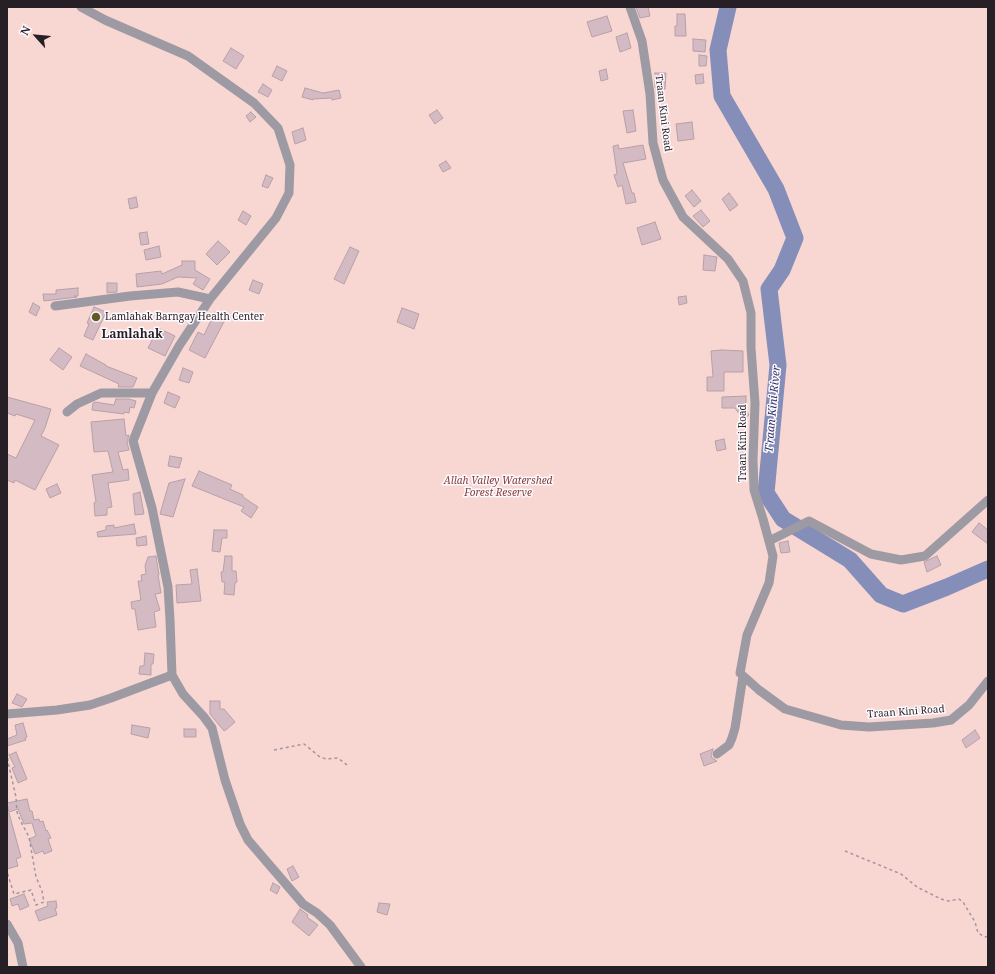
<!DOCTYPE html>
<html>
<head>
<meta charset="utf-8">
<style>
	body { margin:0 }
	#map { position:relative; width:995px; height:974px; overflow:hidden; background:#fae6f7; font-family:"Noto Serif",serif }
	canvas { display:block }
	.frame { position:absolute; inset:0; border:8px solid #261f25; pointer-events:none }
	.north { position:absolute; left:16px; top:16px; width:40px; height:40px; -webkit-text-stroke:3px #fdf9fd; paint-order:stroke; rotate:297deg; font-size:11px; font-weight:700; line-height:16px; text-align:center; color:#261f25 }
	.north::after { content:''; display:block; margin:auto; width:14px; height:18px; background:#261f25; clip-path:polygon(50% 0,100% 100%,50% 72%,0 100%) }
</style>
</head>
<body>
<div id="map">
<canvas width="995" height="974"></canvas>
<div class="frame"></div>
<div class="north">N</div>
</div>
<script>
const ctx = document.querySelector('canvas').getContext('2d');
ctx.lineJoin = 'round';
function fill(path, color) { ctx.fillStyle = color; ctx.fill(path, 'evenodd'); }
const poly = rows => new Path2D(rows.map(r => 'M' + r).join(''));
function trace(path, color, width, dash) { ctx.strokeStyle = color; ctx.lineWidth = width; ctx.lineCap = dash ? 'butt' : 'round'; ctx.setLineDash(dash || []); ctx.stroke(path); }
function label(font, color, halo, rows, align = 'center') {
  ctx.font = font + ' "Noto Serif",serif'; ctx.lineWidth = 3; ctx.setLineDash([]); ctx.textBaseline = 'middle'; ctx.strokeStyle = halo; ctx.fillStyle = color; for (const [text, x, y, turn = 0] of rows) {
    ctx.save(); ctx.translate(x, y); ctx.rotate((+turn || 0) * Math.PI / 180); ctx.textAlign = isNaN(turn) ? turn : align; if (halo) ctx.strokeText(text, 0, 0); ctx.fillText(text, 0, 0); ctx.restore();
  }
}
const green = poly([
	[7,7,988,7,988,967,7,967]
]);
const river = poly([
	[728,7,718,50,722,96,776,189,795,238,782,270,769,289,778,365,766,493,783,519,850,560,881,595,903,604,947,587,988,569]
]);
const building = poly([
	[636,7,648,7,650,16,640,18,636,7],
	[677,14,685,14,686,36,675,36,675,26,677,26,677,14],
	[607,16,612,31,592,37,587,22,607,16],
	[627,33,631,48,620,52,616,37,627,33],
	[693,39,706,40,705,52,693,51,693,39],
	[231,48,244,56,236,69,223,61,231,48],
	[699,55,707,56,706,66,699,66,699,55],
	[277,66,287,71,282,81,272,76,277,66],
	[606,69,608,79,601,81,599,71,606,69],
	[655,73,666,73,665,89,655,88,655,73],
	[703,74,704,83,696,84,695,75,703,74],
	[263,84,272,90,268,97,258,92,263,84],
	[305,88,323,93,339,90,341,98,332,100,332,98,313,99,313,100,302,97,305,88],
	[437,110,443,118,435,124,429,115,437,110],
	[633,110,636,131,627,133,623,111,633,110],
	[251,112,256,117,250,122,246,116,251,112],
	[692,122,694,139,678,141,676,124,692,122],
	[303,128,306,140,295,144,292,132,303,128],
	[618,145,619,149,643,145,646,159,623,163,632,193,634,193,636,202,626,204,622,185,618,187,614,175,617,174,613,146,618,145],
	[446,161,451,168,443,172,439,165,446,161],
	[266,175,273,178,268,188,262,186,266,175],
	[692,190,701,201,694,207,685,196,692,190],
	[729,193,738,205,730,211,722,199,729,193],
	[136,197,138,207,130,209,128,199,136,197],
	[701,210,710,221,703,227,693,216,701,210],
	[243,211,251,216,246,225,238,220,243,211],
	[655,222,661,239,642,245,637,228,655,222],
	[147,232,149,244,141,245,139,233,147,232],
	[218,241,230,252,217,265,206,254,218,241],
	[159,246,161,257,146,260,144,250,159,246],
	[350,247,359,251,344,284,334,279,350,247],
	[704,255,717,257,715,271,703,270,704,255],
	[182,261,195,261,195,270,210,279,203,290,193,284,197,278,178,277,162,284,137,287,136,274,161,271,162,274,182,265,182,261],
	[253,280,263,284,259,294,249,290,253,280],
	[107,283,117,283,117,292,107,293,107,283],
	[78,288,78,296,74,296,77,297,44,301,43,294,56,294,56,290,78,288],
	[686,296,687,303,679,305,678,297,686,296],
	[33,303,40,307,36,316,29,312,33,303],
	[94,307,106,312,93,340,84,336,89,324,87,323,94,307],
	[402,308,419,314,414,329,397,322,402,308],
	[215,312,226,318,205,358,189,350,198,332,204,335,215,312],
	[158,328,175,336,165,356,148,348,158,328],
	[59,348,72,357,63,370,50,360,59,348],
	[722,350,743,351,743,372,724,372,724,391,707,391,707,377,713,377,711,351,722,350],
	[86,354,106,365,106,366,137,378,133,387,118,387,119,384,80,366,86,354],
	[183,368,193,372,189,383,179,380,183,368],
	[168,392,180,397,175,408,164,403,168,392],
	[746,396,746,410,749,415,743,419,735,408,722,408,722,397,746,396],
	[7,397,51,409,45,428,41,436,59,445,35,490,15,480,14,483,7,480,7,454,16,458,35,420,16,414,15,416,7,413,7,397],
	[116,399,129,399,136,401,134,408,130,407,129,413,124,412,124,414,92,410,93,403,95,402,114,405,116,399],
	[124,419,126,436,129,435,127,442,129,450,118,452,123,470,128,469,129,480,108,483,112,507,107,508,107,515,95,516,94,503,96,502,92,475,113,472,108,451,94,452,91,422,124,419],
	[724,439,726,449,717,451,715,441,724,439],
	[170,456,182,458,179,468,168,466,170,456],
	[199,471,232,485,230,489,243,495,243,497,258,507,251,518,241,511,244,507,192,486,199,471],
	[185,479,173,517,160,514,169,483,185,479],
	[57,484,61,493,50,498,46,489,57,484],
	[140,492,144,514,135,515,133,494,140,492],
	[979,523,988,530,988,544,972,532,979,523],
	[134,524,136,534,98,537,97,532,106,530,106,526,114,525,114,528,134,524],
	[214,530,227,530,227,538,222,538,220,552,212,551,214,530],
	[146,536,147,545,137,546,136,538,146,536],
	[788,541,790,552,781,553,779,543,788,541],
	[156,556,159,575,158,575,161,593,155,594,160,610,154,612,156,627,138,630,135,609,132,609,131,602,141,600,138,581,142,581,141,575,146,574,145,566,148,557,156,556],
	[225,556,232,556,232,571,236,571,237,582,235,583,234,595,224,594,225,582,222,582,221,572,223,572,225,556],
	[937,556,941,565,927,572,924,562,937,556],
	[197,569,201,601,177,603,176,585,192,584,190,570,197,569],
	[145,653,154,654,153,664,151,664,151,675,139,674,140,666,144,666,145,653],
	[17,694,27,699,22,707,12,703,17,694],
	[210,701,220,701,220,709,224,709,235,722,227,729,224,731,210,714,210,701],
	[23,723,27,737,25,738,26,740,7,746,7,739,17,735,15,725,23,723],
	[132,725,150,728,148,738,131,734,132,725],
	[184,729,196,729,196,737,184,737,184,729],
	[975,730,980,738,966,748,962,740,975,730],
	[713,749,711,755,712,758,717,761,704,766,700,754,713,749],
	[16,752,27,779,18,783,12,768,15,767,9,755,16,752],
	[27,799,30,811,32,811,34,820,39,819,40,822,43,821,46,831,47,830,51,838,48,839,52,851,44,854,43,851,35,854,29,839,36,836,32,823,24,824,18,809,9,812,7,803,27,799],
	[7,813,9,813,21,857,16,859,18,866,7,869,7,813],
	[293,866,299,877,292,881,287,869,293,866],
	[273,883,280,887,277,894,270,890,273,883],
	[24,894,29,906,20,910,18,904,12,906,10,899,24,894],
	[56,901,57,908,55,908,57,915,39,921,35,911,48,906,47,902,56,901],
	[379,903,390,904,387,915,377,912,379,903],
	[300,909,308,915,307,917,318,925,309,936,292,922,300,909]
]);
const path = poly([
	[7,746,8,762,16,797,17,812,20,820,29,837,36,877,42,891,44,902,36,905,31,890,14,894,7,872],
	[274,750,304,744,320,757,326,759,338,758,347,765],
	[845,851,901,874,917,887,941,899,948,901,959,899,963,902,975,922,978,933,985,937,988,936]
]);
const minor = poly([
	[630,7,642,41,650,94,653,143,663,180,683,217,728,259,743,281,751,313,751,348,755,403,753,460,754,490,763,519,773,556,769,583,747,635,740,673,759,690,785,709,841,725,869,727,933,723,951,720,969,705,988,681],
	[55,306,130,296,178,292,210,299],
	[67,412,77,404,101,393,152,393],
	[769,541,809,521,871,554,901,560,925,556,988,500],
	[172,675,183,694,204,717,212,728,225,780,240,824,248,840,303,904,317,913,330,925,361,967],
	[7,714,57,710,90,705,111,698,172,675,170,620,168,587,152,508,133,441,152,393,179,346,210,299,276,218,289,193,290,165,278,128,254,103,188,56,105,20,81,7],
	[717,754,729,745,732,738,735,728,743,676],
	[7,924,18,943,23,967]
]);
const markers = [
	[96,317,5,"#5e5b28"]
];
const streetNames = [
	["Traan Kini Road",663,113,83],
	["Traan Kini Road",743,443,-90],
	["Traan Kini Road",906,712,-4]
];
const poiNames = [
	["Lamlahak Barngay Health Center",105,317]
];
const parkNames = [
	["Allah Valley Watershed",498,481],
	["Forest Reserve",498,493]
];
const waterNames = [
	["T'raan Kini River",773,409,-85]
];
const quarterNames = [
	["Lamlahak",132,335]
];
fill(green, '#f8d7d3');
trace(river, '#858db9', 17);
fill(building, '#d4bbc3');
trace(building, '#b9a0a7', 1);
trace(path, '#a394a1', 1.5, [3, 3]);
trace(minor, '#9e9aa3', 9);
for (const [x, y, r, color] of markers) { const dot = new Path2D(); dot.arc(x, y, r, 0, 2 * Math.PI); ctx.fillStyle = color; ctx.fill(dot); trace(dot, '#fdf9fd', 1.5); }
label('10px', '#261f25', '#fdf9fd', streetNames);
label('10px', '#261f25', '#fdf9fd', poiNames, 'left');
label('italic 10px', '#833d39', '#fdf9fd', parkNames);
label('italic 11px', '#2d326a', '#fdf9fd', waterNames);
label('bold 12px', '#261f25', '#fdf9fd', quarterNames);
</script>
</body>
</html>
